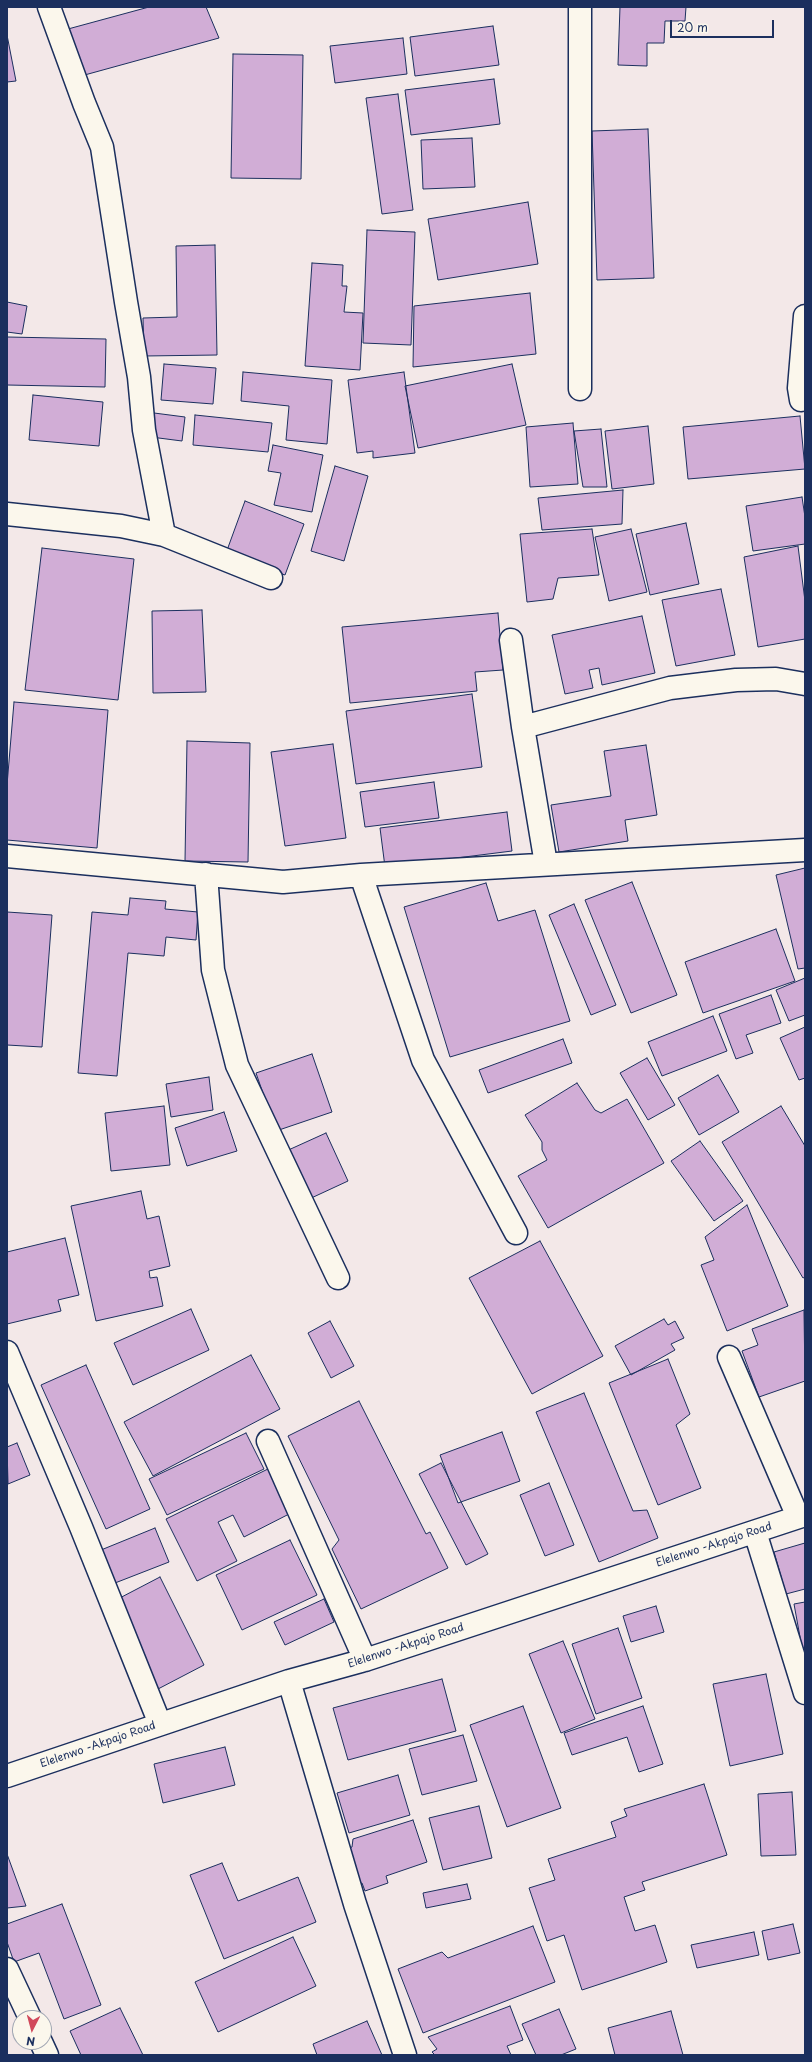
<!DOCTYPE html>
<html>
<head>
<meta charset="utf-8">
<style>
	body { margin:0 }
	#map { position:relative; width:812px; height:2062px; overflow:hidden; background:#f3e8e8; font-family:"Playpen Sans",sans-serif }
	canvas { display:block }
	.frame { position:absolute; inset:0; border:8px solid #1b2f5e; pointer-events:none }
	.north { position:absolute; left:12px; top:2010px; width:40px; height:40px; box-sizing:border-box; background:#fbf7ec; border:1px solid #a1a7b3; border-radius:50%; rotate:186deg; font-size:11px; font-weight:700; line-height:16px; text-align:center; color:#1b2f5e }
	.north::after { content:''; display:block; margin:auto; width:14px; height:18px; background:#d1495b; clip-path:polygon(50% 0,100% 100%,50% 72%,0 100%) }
	.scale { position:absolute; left:670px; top:20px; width:104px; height:18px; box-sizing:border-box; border:2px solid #1b2f5e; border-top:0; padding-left:5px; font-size:12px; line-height:14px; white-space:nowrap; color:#1b2f5e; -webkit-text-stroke:3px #fbf7ec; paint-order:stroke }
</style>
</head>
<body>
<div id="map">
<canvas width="812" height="2062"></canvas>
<div class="frame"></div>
<div class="north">N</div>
<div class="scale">20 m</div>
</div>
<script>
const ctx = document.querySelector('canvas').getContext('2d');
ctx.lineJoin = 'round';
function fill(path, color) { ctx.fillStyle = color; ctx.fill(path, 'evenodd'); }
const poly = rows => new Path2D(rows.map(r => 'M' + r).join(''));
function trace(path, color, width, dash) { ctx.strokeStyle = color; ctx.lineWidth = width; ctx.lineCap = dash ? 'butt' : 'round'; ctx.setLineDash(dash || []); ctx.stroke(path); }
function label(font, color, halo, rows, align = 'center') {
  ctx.font = font + ' "Playpen Sans",sans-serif'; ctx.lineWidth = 4; ctx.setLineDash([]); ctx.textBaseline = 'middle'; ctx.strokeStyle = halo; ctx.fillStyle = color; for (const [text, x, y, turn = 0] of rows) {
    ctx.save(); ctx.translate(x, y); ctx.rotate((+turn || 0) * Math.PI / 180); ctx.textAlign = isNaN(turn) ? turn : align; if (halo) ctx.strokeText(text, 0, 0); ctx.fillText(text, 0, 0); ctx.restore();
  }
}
const building = poly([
	[149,7,206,7,219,38,81,76,68,29,149,7],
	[620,7,686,7,685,21,665,21,664,43,647,43,647,66,618,65,620,7],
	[493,26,499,65,415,76,410,37,493,26],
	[7,35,16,81,7,82,7,35],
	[403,38,407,74,335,83,330,46,403,38],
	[233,54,303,55,301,179,231,178,233,54],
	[494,79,500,124,411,135,405,90,494,79],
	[398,94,413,210,382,214,366,98,398,94],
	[648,129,654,278,597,280,592,131,648,129],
	[472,138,475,187,423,189,421,140,472,138],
	[528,202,538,264,438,280,428,219,528,202],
	[367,230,415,232,411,345,363,343,367,230],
	[215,245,217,355,144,356,143,318,177,317,176,246,215,245],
	[312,263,343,265,342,286,347,286,344,312,363,313,360,370,305,366,312,263],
	[530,293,536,354,413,367,414,306,530,293],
	[7,302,27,306,22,334,7,332,7,302],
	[7,337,106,339,105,387,7,385,7,337],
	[164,364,216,368,213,404,161,400,164,364],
	[512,364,526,425,418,448,405,386,512,364],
	[243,372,332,380,327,444,286,440,289,406,241,401,243,372],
	[404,372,415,453,373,458,373,451,357,453,348,380,404,372],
	[33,395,103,402,99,446,29,440,33,395],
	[154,413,185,417,182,441,151,437,154,413],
	[195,415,272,423,268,452,193,445,195,415],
	[800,416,805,469,688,479,683,427,800,416],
	[573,423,578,484,530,487,526,427,573,423],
	[648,426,654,484,612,489,605,431,648,426],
	[601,429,607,487,583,487,574,431,601,429],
	[273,445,323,455,312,512,274,505,281,473,268,471,273,445],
	[335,466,368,476,344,561,311,551,335,466],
	[623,490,622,524,542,530,538,498,623,490],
	[802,497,805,517,805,544,753,551,746,506,802,497],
	[245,501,304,524,285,575,226,553,245,501],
	[686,523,699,584,650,595,636,534,686,523],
	[592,529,599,575,558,578,553,599,527,602,520,534,592,529],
	[631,529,647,592,609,601,595,537,631,529],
	[798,546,805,601,805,639,758,647,744,557,798,546],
	[42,548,134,559,118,700,25,690,42,548],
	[721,589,735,655,676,666,662,600,721,589],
	[202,610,206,692,153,693,152,611,202,610],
	[498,613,503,670,475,672,477,691,350,703,342,627,498,613],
	[642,616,655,673,602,685,599,668,589,670,593,688,565,694,552,635,642,616],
	[472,694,482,767,356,784,346,711,472,694],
	[14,702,108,710,97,848,7,840,7,785,14,702],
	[187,741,250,743,248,862,185,861,187,741],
	[333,744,346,838,285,846,271,752,333,744],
	[646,745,657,815,625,820,628,841,559,852,551,805,611,796,604,751,646,745],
	[434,782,439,818,365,827,360,792,434,782],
	[507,812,512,851,385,867,380,828,507,812],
	[805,868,805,968,798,969,776,875,805,868],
	[632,882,677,995,631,1013,585,900,632,882],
	[486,883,498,921,535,910,570,1021,450,1057,404,907,486,883],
	[130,898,166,901,165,909,198,912,196,940,166,937,164,956,128,953,117,1076,78,1073,92,912,128,915,130,898],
	[574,904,616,1005,591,1015,549,915,574,904],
	[7,912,52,915,42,1047,7,1045,7,912],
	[776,929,795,981,703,1013,685,962,776,929],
	[805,978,805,1015,789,1021,776,990,805,978],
	[771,995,781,1023,746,1035,753,1053,736,1059,719,1014,771,995],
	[713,1016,727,1051,662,1076,648,1042,713,1016],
	[805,1027,805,1078,799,1080,780,1038,805,1027],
	[563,1039,572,1063,488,1093,479,1070,563,1039],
	[312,1054,332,1112,276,1131,256,1073,312,1054],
	[647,1058,675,1105,648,1120,620,1073,647,1058],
	[718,1075,739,1112,699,1135,678,1098,718,1075],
	[209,1077,213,1110,171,1117,166,1084,209,1077],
	[577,1083,595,1110,601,1113,627,1099,664,1163,548,1228,518,1176,547,1160,542,1150,542,1142,525,1115,577,1083],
	[164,1106,170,1165,111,1171,105,1113,164,1106],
	[781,1106,805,1146,805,1277,803,1278,722,1142,781,1106],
	[224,1112,237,1151,187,1166,175,1128,224,1112],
	[326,1133,348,1181,307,1200,284,1152,326,1133],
	[700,1141,743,1201,714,1221,671,1161,700,1141],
	[141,1191,147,1219,159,1216,170,1266,149,1271,150,1278,157,1277,163,1306,96,1321,71,1206,141,1191],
	[747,1205,788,1306,727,1331,701,1265,714,1260,705,1237,747,1205],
	[65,1238,79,1295,58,1300,61,1311,7,1324,7,1252,65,1238],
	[540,1241,603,1356,532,1394,469,1278,540,1241],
	[191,1309,209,1350,133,1385,114,1343,191,1309],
	[804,1310,805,1381,759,1397,742,1351,758,1345,752,1329,804,1310],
	[664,1319,668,1325,675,1321,684,1338,671,1344,675,1350,631,1375,615,1346,664,1319],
	[330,1321,354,1366,331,1378,308,1333,330,1321],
	[251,1355,280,1409,153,1476,124,1422,251,1355],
	[668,1359,690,1414,676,1425,701,1488,658,1505,609,1383,668,1359],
	[86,1365,150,1509,106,1529,41,1385,86,1365],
	[584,1393,633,1511,647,1510,658,1538,599,1562,536,1412,584,1393],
	[359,1401,426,1534,430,1532,448,1568,361,1609,332,1549,339,1540,288,1436,359,1401],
	[502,1432,520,1481,458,1503,440,1455,502,1432],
	[246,1433,264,1469,167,1515,149,1479,246,1433],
	[17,1443,30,1475,8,1484,7,1447,17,1443],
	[441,1463,488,1554,466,1565,419,1474,441,1463],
	[270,1468,293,1512,244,1537,233,1515,218,1522,237,1561,197,1581,166,1519,270,1468],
	[549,1483,574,1545,545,1556,520,1495,549,1483],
	[155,1528,169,1562,115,1583,101,1550,155,1528],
	[290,1540,317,1595,242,1630,216,1575,290,1540],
	[805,1543,805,1589,786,1594,774,1552,805,1543],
	[160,1577,204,1665,158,1689,114,1601,160,1577],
	[324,1599,334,1622,285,1645,274,1622,324,1599],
	[805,1602,805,1648,802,1648,794,1604,805,1602],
	[656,1606,664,1632,631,1642,623,1616,656,1606],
	[618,1628,642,1698,596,1714,572,1644,618,1628],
	[563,1641,595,1719,561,1733,529,1654,563,1641],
	[766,1674,783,1754,730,1766,713,1684,766,1674],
	[442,1679,456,1731,348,1760,333,1708,442,1679],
	[523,1706,561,1808,507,1827,470,1725,523,1706],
	[643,1706,663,1764,639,1772,627,1737,572,1755,564,1733,643,1706],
	[463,1735,477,1781,422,1795,409,1749,463,1735],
	[225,1747,235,1785,163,1803,154,1764,225,1747],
	[398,1775,410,1815,349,1833,337,1793,398,1775],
	[704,1784,727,1855,642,1882,645,1890,624,1897,635,1931,655,1925,667,1962,582,1990,564,1935,547,1941,529,1888,555,1880,548,1859,616,1837,611,1822,627,1816,624,1809,704,1784],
	[792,1792,796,1855,761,1856,758,1794,792,1792],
	[479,1806,492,1858,443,1870,429,1818,479,1806],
	[413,1820,427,1862,386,1876,388,1883,365,1891,362,1883,357,1885,345,1850,352,1847,353,1839,413,1820],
	[7,1854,26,1906,7,1908,7,1854],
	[222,1863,238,1901,298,1877,316,1922,224,1959,190,1875,222,1863],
	[467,1884,471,1899,426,1908,423,1893,467,1884],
	[62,1904,101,2005,64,2019,39,1953,14,1962,7,1942,7,1924,62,1904],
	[793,1924,800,1953,768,1960,762,1931,793,1924],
	[533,1926,555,1982,423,2033,398,1969,442,1952,448,1958,533,1926],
	[754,1932,759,1955,697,1968,691,1945,754,1932],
	[293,1937,316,1986,218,2032,195,1982,293,1937],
	[510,2006,523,2040,507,2046,511,2055,435,2055,432,2052,437,2049,428,2037,510,2006],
	[120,2008,143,2055,81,2055,70,2031,120,2008],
	[559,2009,576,2049,561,2055,536,2055,522,2024,559,2009],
	[671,2011,683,2055,615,2055,608,2028,671,2011],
	[367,2021,382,2055,317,2055,313,2044,367,2021]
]);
const street = poly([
	[49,7,84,103,102,147,126,302,139,377,144,430,164,535],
	[580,389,580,7],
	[801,400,799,388,805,316],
	[7,514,121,526,164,535,271,578],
	[511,640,523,727,546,864],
	[523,727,670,688,736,680,776,679,805,684],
	[7,856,283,882,361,875,805,850],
	[206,874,213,970,237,1065,338,1278],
	[361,875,423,1060,516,1233],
	[7,1352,81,1527,160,1724],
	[729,1357,798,1517],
	[268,1441,365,1660],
	[755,1532,805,1693],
	[289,1681,355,1904,405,2055],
	[7,1776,289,1681,365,1660,805,1515],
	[7,1969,30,2018],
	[41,2042,47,2055]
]);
const streetNames = [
	["Elelenwo -Akpajo Road",714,1545,-18],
	["Elelenwo -Akpajo Road",406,1646,-18],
	["Elelenwo -Akpajo Road",98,1745,-19]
];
fill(building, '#d1add6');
trace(building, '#1b2f5e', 1);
trace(street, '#1b2f5e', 25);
trace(street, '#fbf7ec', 22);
label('11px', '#1b2f5e', '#fbf7ec', streetNames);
</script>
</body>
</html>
